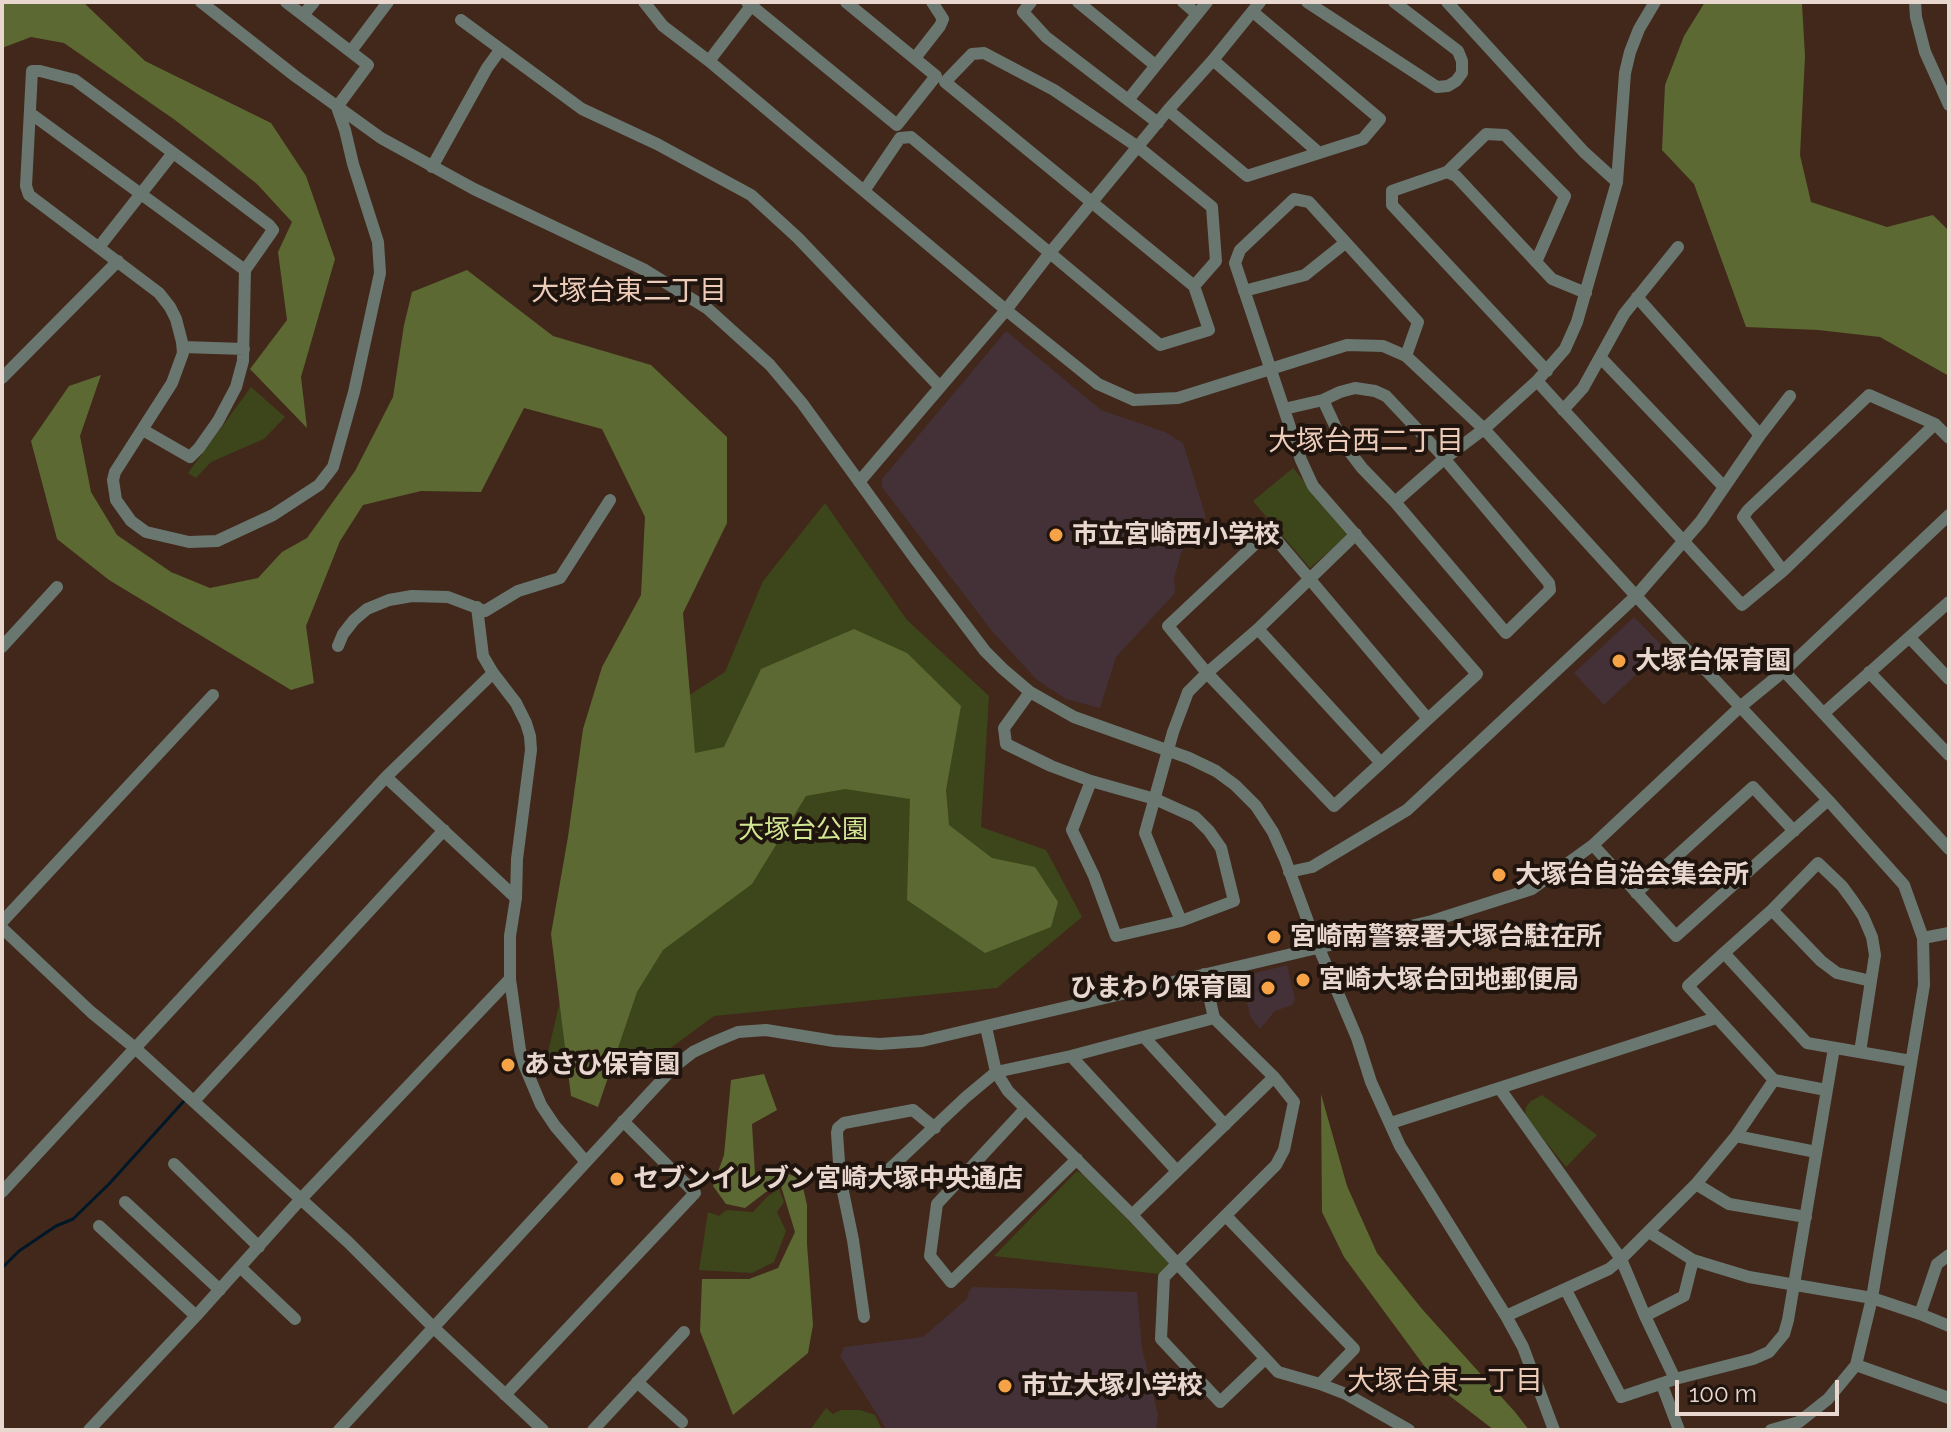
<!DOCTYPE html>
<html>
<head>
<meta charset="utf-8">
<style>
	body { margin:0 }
	#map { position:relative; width:1951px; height:1432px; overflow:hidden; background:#42281a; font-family:Raleway,sans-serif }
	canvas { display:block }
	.frame { position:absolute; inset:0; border:4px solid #e8d7ce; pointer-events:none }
	.scale { position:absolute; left:1675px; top:1380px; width:164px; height:36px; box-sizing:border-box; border:4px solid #e8d7ce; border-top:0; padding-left:10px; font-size:24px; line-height:28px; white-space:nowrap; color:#e8d7ce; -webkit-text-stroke:6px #20140e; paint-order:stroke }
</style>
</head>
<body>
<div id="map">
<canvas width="1951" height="1432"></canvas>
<div class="frame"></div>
<div class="scale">100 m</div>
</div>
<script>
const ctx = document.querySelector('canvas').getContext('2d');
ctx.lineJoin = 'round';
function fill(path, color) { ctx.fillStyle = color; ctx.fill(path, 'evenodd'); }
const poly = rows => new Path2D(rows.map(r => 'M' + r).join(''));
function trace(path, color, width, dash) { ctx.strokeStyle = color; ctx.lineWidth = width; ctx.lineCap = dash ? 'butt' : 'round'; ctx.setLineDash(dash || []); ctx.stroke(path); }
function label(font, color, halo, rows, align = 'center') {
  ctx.font = font + ' Raleway,"Noto Sans JP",sans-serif'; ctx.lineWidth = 8; ctx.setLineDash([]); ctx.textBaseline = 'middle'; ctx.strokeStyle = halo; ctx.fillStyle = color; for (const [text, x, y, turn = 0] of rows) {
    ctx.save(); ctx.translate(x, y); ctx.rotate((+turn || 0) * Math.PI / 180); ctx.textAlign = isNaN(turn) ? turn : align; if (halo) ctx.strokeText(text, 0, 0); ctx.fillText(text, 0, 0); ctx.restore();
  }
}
const education = poly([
	[1006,331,1101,410,1165,432,1183,443,1206,517,1181,553,1174,579,1175,593,1116,657,1100,708,1066,699,1037,680,992,631,882,487,882,479],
	[1634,617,1664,648,1604,705,1574,673],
	[1287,965,1295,999,1292,1005,1275,1011,1260,1029,1251,1018,1240,977],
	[973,1287,1137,1292,1142,1348,1158,1415,1156,1430,887,1430,840,1356,844,1347,923,1337,967,1299,969,1291]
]);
const green = poly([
	[251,387,285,417,264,439,211,462,196,478,188,473],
	[1293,468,1349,534,1310,568,1253,501],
	[825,503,907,620,989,696,981,827,1046,850,1082,917,997,988,714,1016,630,1078,544,1069,573,946,607,748,725,672,763,581],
	[1542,1095,1597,1135,1566,1167,1525,1116,1526,1107,1531,1101],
	[1077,1171,1086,1176,1170,1264,1159,1274,994,1256],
	[779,1189,784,1202,777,1212,786,1231,774,1262,752,1273,699,1270,708,1212,719,1216,726,1210,753,1212,768,1196],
	[826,1408,833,1414,841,1410,860,1410,875,1415,882,1430,810,1430]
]);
const forest = poly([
	[2,2,83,2,145,61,271,123,306,176,335,259,301,377,307,428,250,369,287,320,278,252,292,222,257,184,218,153,175,120,64,43,31,37,2,48],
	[1705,2,1801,2,1802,4,1805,56,1800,155,1811,202,1887,227,1933,215,1949,231,1949,376,1880,337,1818,330,1746,327,1694,184,1662,150,1665,85,1684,36],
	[467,270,553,336,651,365,727,437,727,523,683,613,695,753,724,747,761,669,854,629,907,653,961,706,946,790,949,825,992,858,1035,867,1058,902,1051,927,985,953,907,900,910,799,845,789,806,796,752,884,663,950,637,992,598,1107,571,1096,551,934,568,837,583,729,602,667,641,595,645,517,602,429,524,408,481,492,421,491,363,505,340,541,306,626,314,683,291,690,109,580,57,539,31,441,69,386,101,375,80,436,91,492,117,535,171,572,210,588,258,578,282,552,307,538,355,471,393,397,404,325,412,292],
	[764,1074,777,1110,752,1124,755,1174,776,1169,801,1179,807,1205,807,1244,813,1325,808,1353,733,1415,700,1331,702,1279,749,1279,778,1268,795,1232,781,1186,766,1192,745,1208,726,1204,713,1186,724,1155,731,1080],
	[1321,1094,1347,1186,1377,1253,1422,1309,1515,1412,1529,1430,1494,1430,1442,1390,1344,1257,1322,1212]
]);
const stream = poly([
	[2,1268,19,1251,56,1226,73,1219,109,1184,184,1101]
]);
const minor = poly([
	[201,2,295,76,381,138,474,189,645,270,708,309,770,365,802,403,916,560,985,651,1003,669,1030,692,1074,717,1189,758,1216,771,1235,785,1256,806,1273,832,1285,859,1310,927,1357,1038,1371,1082,1400,1146,1506,1316,1523,1347,1554,1430],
	[644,2,663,26,709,61,1006,310,1098,384,1134,400,1178,398,1347,345,1383,346,1406,356,1484,429,1636,596,1828,800,1904,885,1923,938,1924,985,1872,1298,1856,1365,1828,1399,1799,1422,1771,1430],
	[747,2,897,125,936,76,846,2],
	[1031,2,1023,12,1046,37,1158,123],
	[1078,2,1155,65],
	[1183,2,1197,14],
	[1307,2,1437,87,1448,86,1456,81,1462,73,1462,61,1458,51,1394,2],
	[1915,2,1916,17,1925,52,1949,105],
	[303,15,314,2],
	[461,20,582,109,657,144,751,195,798,238,939,386],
	[351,51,388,2],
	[915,58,940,26,943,19,932,2],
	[1213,60,1318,152],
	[709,61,754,2],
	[1128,100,1207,2],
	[1168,110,1247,176,1363,139,1380,119,1253,12],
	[30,113,245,270],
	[432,167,487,68,500,50],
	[1447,172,1456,176,1552,279,1586,293],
	[1617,182,1625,73,1630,52,1639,29,1655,2],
	[864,191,900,138,911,137,1160,345,1209,330,1194,286,945,82,972,54,984,53,1054,90,1138,147,1212,207,1216,261,1194,286],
	[99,247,173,153],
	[1536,262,1565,196,1505,135,1486,134,1447,172,1392,191,1392,205,1547,371],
	[1244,291,1305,275,1345,243],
	[1637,297,1760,435],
	[183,347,244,349],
	[1406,356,1418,322,1309,202,1294,199,1240,250,1235,263,1301,460,1313,486,1477,674,1428,719,1381,763,1334,806,1207,673,1168,626,1269,531,1428,719],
	[1600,357,1724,487],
	[2,378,118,261],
	[1537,381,1742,605,1783,571,1935,424],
	[1284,409,1323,400,1340,392,1355,388,1375,391,1386,396,1438,451,1549,583,1550,590,1506,633,1395,502,1362,468,1343,443,1323,400],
	[1563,410,1583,388,1624,314,1678,247],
	[143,430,190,457,199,448,218,421,236,387,243,361,245,270,273,230,269,225,207,178,75,80,40,71,32,71,26,186,29,195,159,293,170,307,176,319,182,342,183,353,172,383,115,472,113,480,116,500,131,521,146,532,189,542,217,541,273,515,319,485,333,467,354,392,380,273,378,242,353,164,345,130,337,107,368,65,286,2],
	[859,482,1006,310,1049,254,1168,110,1213,60,1260,2],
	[1395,502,1444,459,1484,429,1537,381,1565,349,1577,322,1617,182,1584,152,1447,2],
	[1783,571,1743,517,1748,510,1869,395,1935,424,1949,438],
	[477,607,483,656,493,673,516,703,526,723,530,736,531,750,517,859,516,898,510,936,510,979,520,1050,525,1067,541,1105,555,1126,586,1162],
	[1258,629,1381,763],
	[1910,638,1949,679],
	[338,646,343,634,354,620,367,609,389,600,412,596,448,597,485,611,518,591,560,578,610,500],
	[2,647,57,587],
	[1784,671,1949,849],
	[1869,672,1949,755],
	[1030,692,1004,728,1006,744,1051,766,1091,781,1155,799,1195,817,1209,831,1221,848,1234,901,1181,921,1116,936,1094,876,1072,830,1091,781],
	[1824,713,1949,602],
	[386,777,516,898],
	[1593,845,1676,936,1828,800],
	[1289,872,1312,867,1407,810,1636,596,1701,521,1760,435,1790,396],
	[1636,893,1753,787,1794,831],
	[1772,910,1821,961,1837,973,1871,981],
	[1181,921,1145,833,1173,732,1188,692,1207,673,1258,629,1356,534],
	[2,922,213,695],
	[2,928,91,1012,135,1048,348,1242,434,1328,543,1430],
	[1923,938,1949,933],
	[1724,953,1688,986,1774,1080,1826,1090],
	[1204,974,1214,1018,1274,1077,1294,1102,1284,1150,1276,1165,1164,1277,1161,1339,1220,1402,1265,1359],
	[986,1027,996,1072,1008,1091,1132,1215,1278,1372,1320,1384,1346,1394,1409,1430],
	[1144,1037,1225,1125],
	[1860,1052,1875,955,1872,937,1863,916,1853,901,1842,886,1818,863,1772,910,1724,953,1807,1043,1911,1061],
	[1071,1056,1177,1171],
	[1500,1089,1621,1259,1645,1316,1675,1379],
	[194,1101,444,830],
	[1025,1109,937,1204,930,1256,951,1282,1077,1159],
	[1391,1123,1716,1018],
	[1736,1136,1816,1152],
	[174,1164,259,1247],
	[840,1177,883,1175,966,1097,996,1072,1071,1056,1214,1018],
	[1696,1184,1729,1204,1806,1217],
	[2,1192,386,777,493,673],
	[125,1202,220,1290],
	[1132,1215,1274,1077],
	[1226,1216,1354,1349,1320,1384],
	[99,1226,196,1316],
	[1649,1232,1693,1260,1749,1277,1872,1298,1920,1314,1949,1326],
	[240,1267,295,1319],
	[1566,1290,1621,1397,1675,1379,1753,1359,1769,1352,1784,1334,1788,1320,1834,1048],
	[1920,1314,1937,1264,1949,1255],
	[1506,1316,1609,1269,1621,1259,1696,1184,1736,1136,1774,1080],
	[1645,1316,1684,1296,1693,1260],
	[864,1317,853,1240,840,1177,837,1133,838,1128,844,1123,913,1110,935,1128],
	[1856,1365,1949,1398],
	[637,1382,682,1422],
	[1662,1385,1679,1430],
	[505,1395,695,1193,623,1121],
	[89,1430,196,1316,300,1200,510,979],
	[339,1430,646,1097,675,1066,693,1052,714,1042,738,1032,766,1030,834,1041,880,1044,922,1041,1432,921,1532,889,1593,845,1740,707,1784,671,1949,515],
	[593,1430,684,1332]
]);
const markers = [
	[1056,535,8,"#f6a247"],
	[1619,661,8,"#f6a247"],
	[1499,875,8,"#f6a247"],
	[1274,937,8,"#f6a247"],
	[1303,980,8,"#f6a247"],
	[1268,988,8,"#f6a247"],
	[508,1065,8,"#f6a247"],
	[617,1179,8,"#f6a247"],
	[1005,1386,8,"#f6a247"]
];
const poiNames = [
	["市立宮崎西小学校",1072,535],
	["大塚台保育園",1635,661],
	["大塚台自治会集会所",1515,875],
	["宮崎南警察署大塚台駐在所",1290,937],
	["宮崎大塚台団地郵便局",1319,980],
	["ひまわり保育園",1252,988,"right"],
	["あさひ保育園",524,1065],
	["セブンイレブン宮崎大塚中央通店",633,1179],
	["市立大塚小学校",1021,1386]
];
const parkNames = [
	["大塚台公園",803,830]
];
const neighbourhoodNames = [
	["大塚台東二丁目",629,292],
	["大塚台西二丁目",1366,442],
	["大塚台東一丁目",1445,1382]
];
fill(education, '#443138');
fill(green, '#3c461a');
fill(forest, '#5c6932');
trace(stream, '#001728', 3);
trace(minor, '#697770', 12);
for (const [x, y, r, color] of markers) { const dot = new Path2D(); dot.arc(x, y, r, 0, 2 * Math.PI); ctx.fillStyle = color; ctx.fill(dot); trace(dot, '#20140e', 3); }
label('bold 26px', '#e8d7ce', '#20140e', poiNames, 'left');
label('26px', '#d2e793', '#20140e', parkNames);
label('28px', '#eccbb9', '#20140e', neighbourhoodNames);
</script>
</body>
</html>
